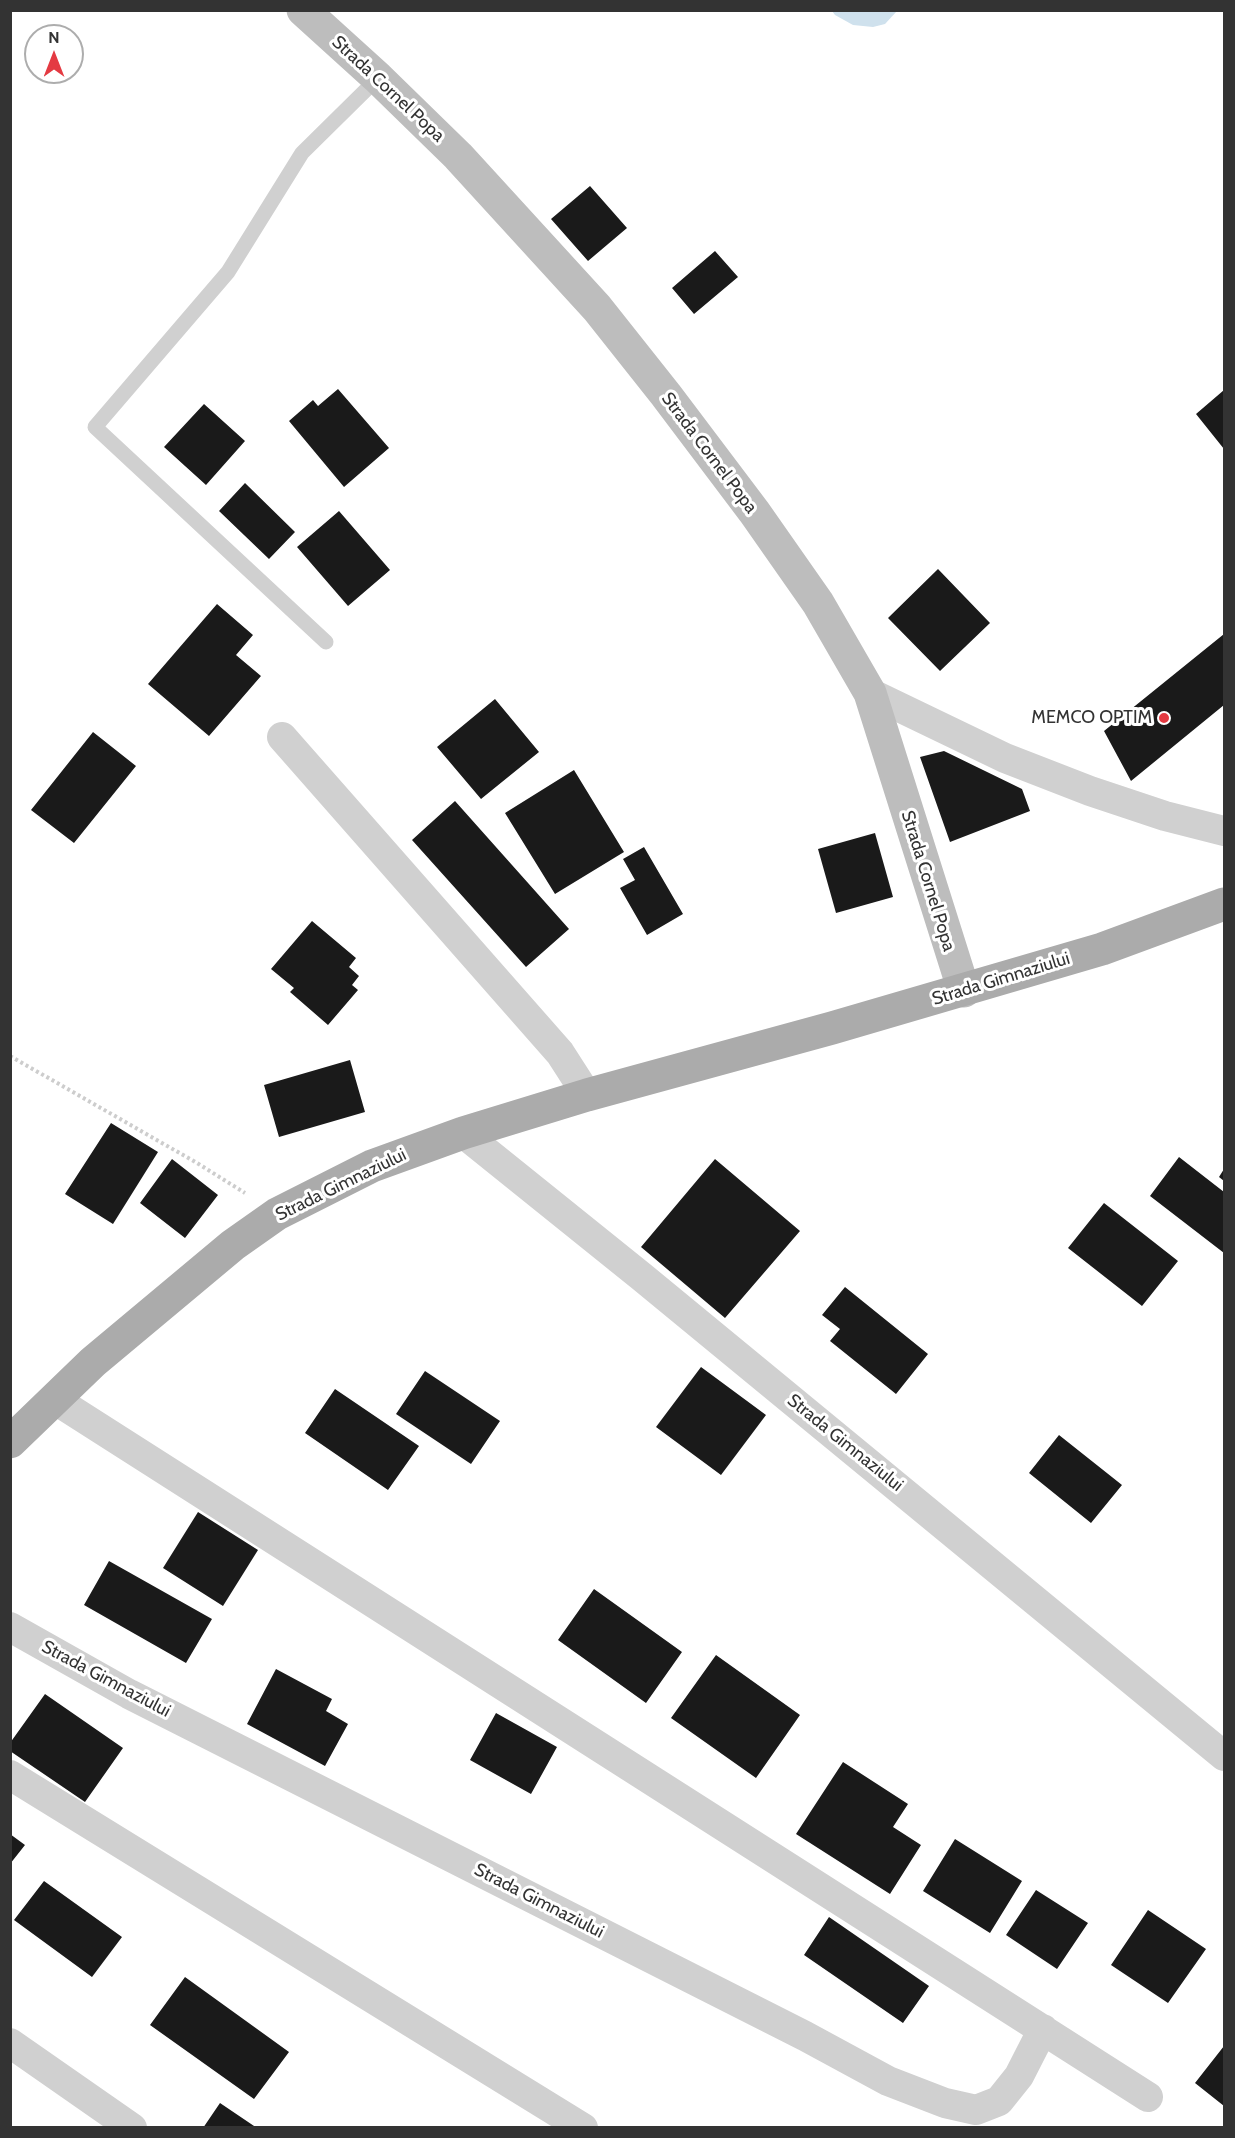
<!DOCTYPE html>
<html>
<head>
<meta charset="utf-8">
<style>
	body { margin:0 }
	#map { position:relative; width:1235px; height:2138px; overflow:hidden; background:#fff; font-family:Cabin,sans-serif }
	canvas { display:block }
	.frame { position:absolute; inset:0; border:12px solid #333; pointer-events:none }
	.north { position:absolute; left:24px; top:24px; width:60px; height:60px; box-sizing:border-box; background:#fff; border:2px solid #adadad; border-radius:50%; rotate:0deg; font-size:16px; font-weight:700; line-height:24px; text-align:center; color:#333 }
	.north::after { content:''; display:block; margin:auto; width:21px; height:27px; background:#e43a42; clip-path:polygon(50% 0,100% 100%,50% 72%,0 100%) }
</style>
</head>
<body>
<div id="map">
<canvas width="1235" height="2138"></canvas>
<div class="frame"></div>
<div class="north">N</div>
</div>
<script>
const ctx = document.querySelector('canvas').getContext('2d');
ctx.lineJoin = 'round';
function fill(path, color) { ctx.fillStyle = color; ctx.fill(path, 'evenodd'); }
const poly = rows => new Path2D(rows.map(r => 'M' + r).join(''));
function trace(path, color, width, dash) { ctx.strokeStyle = color; ctx.lineWidth = width; ctx.lineCap = dash ? 'butt' : 'round'; ctx.setLineDash(dash || []); ctx.stroke(path); }
function label(font, color, halo, rows, align = 'center') {
  ctx.font = font + ' Cabin,sans-serif'; ctx.lineWidth = 6; ctx.setLineDash([]); ctx.textBaseline = 'middle'; ctx.strokeStyle = halo; ctx.fillStyle = color; for (const [text, x, y, turn = 0] of rows) {
    ctx.save(); ctx.translate(x, y); ctx.rotate((+turn || 0) * Math.PI / 180); ctx.textAlign = isNaN(turn) ? turn : align; if (halo) ctx.strokeText(text, 0, 0); ctx.fillText(text, 0, 0); ctx.restore();
  }
}
const water = poly([
	[832,11,897,11,885,24,873,27,853,25,835,15]
]);
const building = poly([
	[590,186,627,228,588,261,551,219],
	[715,251,738,277,694,314,672,288],
	[338,389,389,448,344,487,289,421,313,400,318,406],
	[1224,390,1224,449,1196,414],
	[204,404,245,441,206,485,164,447],
	[245,483,295,532,269,559,219,511],
	[339,511,390,570,348,606,297,547],
	[938,569,990,623,940,671,888,618],
	[217,604,253,635,236,655,261,676,209,736,148,684],
	[1224,634,1224,705,1131,781,1104,731],
	[495,699,539,752,481,799,437,747],
	[93,732,136,766,74,843,31,810],
	[944,751,1022,789,1030,811,950,842,920,757],
	[574,770,624,852,555,894,505,813],
	[455,801,569,929,526,967,412,840],
	[875,833,893,897,836,913,818,849],
	[644,847,683,914,647,935,620,888,635,880,623,859],
	[312,921,356,958,349,967,359,976,352,985,358,990,328,1025,290,992,294,988,271,969],
	[350,1060,365,1112,279,1137,264,1085],
	[111,1123,158,1152,113,1224,65,1194],
	[1179,1157,1224,1192,1224,1253,1150,1196],
	[172,1159,218,1195,185,1238,140,1203],
	[715,1159,800,1231,725,1318,641,1247],
	[1224,1169,1224,1181,1219,1177],
	[1104,1203,1178,1261,1142,1306,1068,1248],
	[845,1287,928,1354,896,1394,830,1341,840,1329,822,1315],
	[701,1367,766,1415,721,1475,656,1427],
	[425,1371,500,1421,471,1464,396,1414],
	[335,1389,419,1446,388,1490,305,1433],
	[1059,1435,1122,1485,1091,1523,1029,1473],
	[198,1512,258,1550,223,1606,163,1568],
	[109,1561,212,1619,186,1663,84,1605],
	[594,1589,682,1652,646,1703,558,1640],
	[716,1655,800,1715,756,1778,671,1718],
	[276,1669,332,1699,326,1711,348,1724,325,1766,247,1724],
	[45,1694,123,1748,85,1802,10,1751,10,1743],
	[496,1713,557,1747,531,1794,470,1760],
	[843,1762,908,1804,893,1827,921,1845,890,1894,796,1834],
	[10,1834,25,1845,10,1864],
	[955,1839,1022,1881,990,1933,923,1891],
	[44,1881,122,1937,92,1977,14,1920],
	[1036,1890,1088,1923,1057,1969,1006,1935],
	[1148,1910,1206,1949,1168,2003,1111,1965],
	[829,1917,929,1986,903,2023,804,1955],
	[185,1977,289,2052,254,2099,150,2025],
	[1224,2046,1224,2106,1195,2083],
	[220,2103,257,2128,203,2128]
]);
const path = poly([
	[10,1056,197,1163,245,1193]
]);
const lane = poly([
	[326,642,95,427,228,272,302,153,378,78]
]);
const street = poly([
	[870,693,1005,758,1090,791,1165,816,1224,831],
	[282,737,560,1053,587,1095],
	[463,1133,642,1277,1224,1756],
	[54,1399,1148,2097],
	[10,1627,129,1694,805,2036,888,2081,945,2103,976,2110,999,2101,1019,2076,1043,2029],
	[10,1775,583,2128],
	[10,2043,132,2128]
]);
const secondary = poly([
	[303,10,378,78,458,156,597,308,666,395,755,513,818,603,870,693,964,991]
]);
const primary = poly([
	[10,1442,93,1362,233,1245,277,1214,372,1166,463,1133,587,1095,832,1028,1102,949,1224,904]
]);
const markers = [
	[1164,718,6,"#e43a42"]
];
const streetNames = [
	["Strada Cornel Popa",388,89,43],
	["Strada Cornel Popa",709,453,53],
	["Strada Cornel Popa",928,881,73],
	["Strada Gimnaziului",1001,979,-17],
	["Strada Gimnaziului",341,1185,-26],
	["Strada Gimnaziului",845,1443,39],
	["Strada Gimnaziului",106,1679,28],
	["Strada Gimnaziului",539,1901,27]
];
const poiNames = [
	["MEMCO OPTIM",1152,718]
];
fill(water, '#cfe1ed');
fill(building, '#1a1a1a');
trace(path, '#cdcdcd', 4, [3, 3]);
trace(lane, '#d0d0d0', 15);
trace(street, '#d0d0d0', 30);
trace(secondary, '#bdbdbd', 33);
trace(primary, '#ababab', 33);
for (const [x, y, r, color] of markers) { const dot = new Path2D(); dot.arc(x, y, r, 0, 2 * Math.PI); ctx.fillStyle = color; ctx.fill(dot); trace(dot, '#fff', 2); }
label('18px', '#333', '#fff', streetNames);
label('18px', '#333', '#fff', poiNames, 'right');
</script>
</body>
</html>
